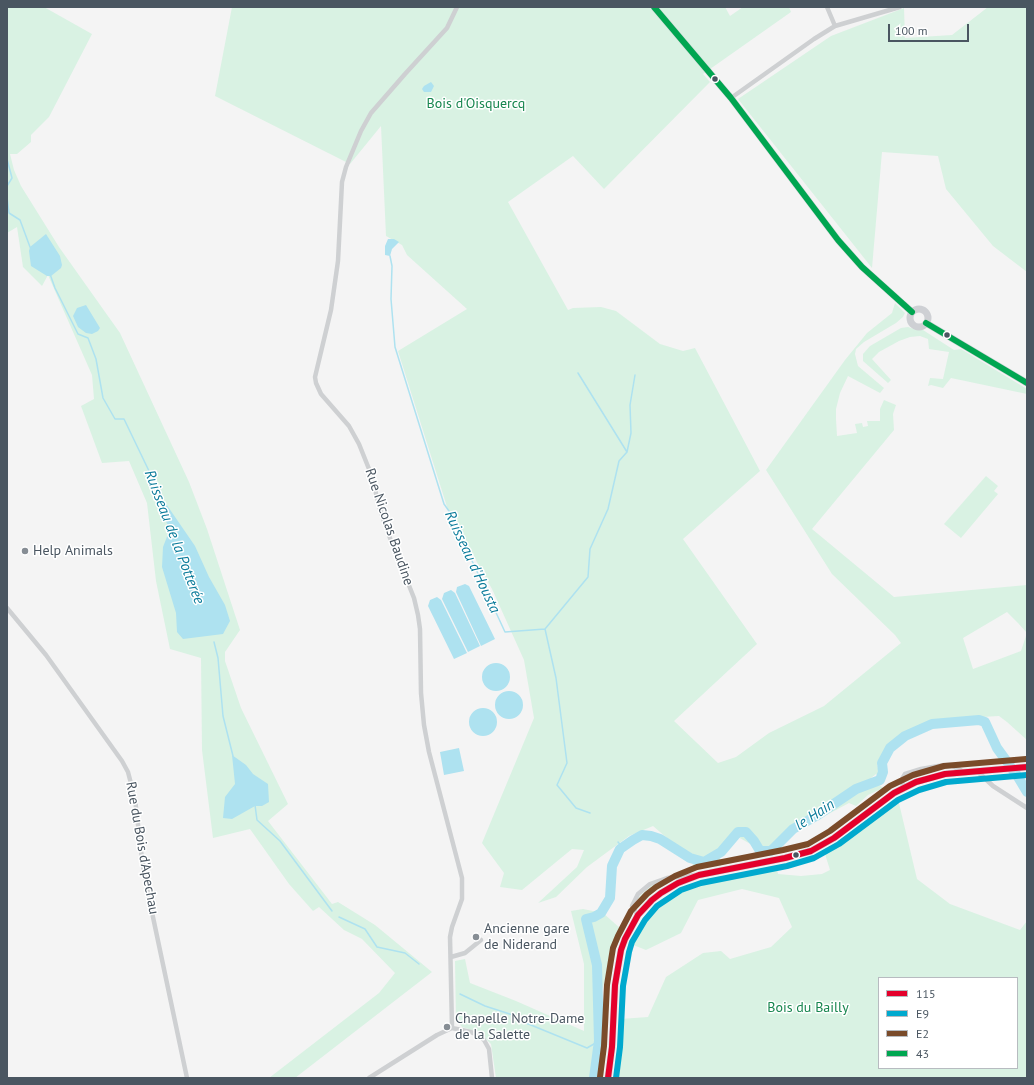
<!DOCTYPE html>
<html>
<head>
<meta charset="utf-8">
<style>
	body { margin:0 }
	#map { position:relative; width:1034px; height:1085px; overflow:hidden; background:#f4f4f4; font-family:"PT Sans",sans-serif }
	canvas { display:block }
	.frame { position:absolute; inset:0; border:8px solid #4a5661; pointer-events:none }
	.legend { position:absolute; left:878px; top:977px; width:140px; height:92px; box-sizing:border-box; background:#fff; border:1px solid #b7bbc0; margin:0; padding:5px 7px; list-style:none; font-size:12px; color:#4a5661 }
	.legend li { display:flex; align-items:center; gap:8px; height:20px }
	.legend b { width:20px; border:1px solid #b7bbc0 }
	.scale { position:absolute; left:888px; top:24px; width:81px; height:18px; box-sizing:border-box; border:2px solid #4a5661; border-top:0; padding-left:5px; font-size:12px; line-height:14px; white-space:nowrap; color:#4a5661; -webkit-text-stroke:3px #fff; paint-order:stroke }
</style>
</head>
<body>
<div id="map">
<canvas width="1034" height="1085"></canvas>
<div class="frame"></div>
<ul class="legend">
<li><b style="height:5px;background:#e4002b"></b>115</li>
<li><b style="height:5px;background:#00a9ce"></b>E9</li>
<li><b style="height:5px;background:#7a4b2a"></b>E2</li>
<li><b style="height:5px;background:#00a651"></b>43</li>
</ul>
<div class="scale">100 m</div>
</div>
<script>
const ctx = document.querySelector('canvas').getContext('2d');
ctx.lineJoin = 'round';
function fill(path, color) { ctx.fillStyle = color; ctx.fill(path, 'evenodd'); }
const poly = rows => new Path2D(rows.map(r => 'M' + r).join(''));
function trace(path, color, width, dash) { ctx.strokeStyle = color; ctx.lineWidth = width; ctx.lineCap = dash ? 'butt' : 'round'; ctx.setLineDash(dash || []); ctx.stroke(path); }
function label(font, color, halo, rows, align = 'center') {
  ctx.font = font + ' "PT Sans",sans-serif'; ctx.lineWidth = 3; ctx.setLineDash([]); ctx.textBaseline = 'middle'; ctx.strokeStyle = halo; ctx.fillStyle = color; for (const [text, x, y, turn = 0] of rows) {
    ctx.save(); ctx.translate(x, y); ctx.rotate((+turn || 0) * Math.PI / 180); ctx.textAlign = isNaN(turn) ? turn : align; if (halo) ctx.strokeText(text, 0, 0); ctx.fillText(text, 0, 0); ctx.restore();
  }
}
const green = poly([
	[7,7,44,7,92,34,49,117,31,135,31,142,17,154,10,154,14,170,21,186,59,247,120,333,189,482,207,529,240,630,225,652,225,661,241,708,288,804,268,821,332,904,338,902,375,925,432,972,295,1078,269,1078,379,993,395,973,362,939,344,930,319,907,313,911,289,884,250,829,213,838,202,750,201,658,170,649,156,581,147,503,129,461,102,463,81,406,94,399,92,375,48,275,42,286,23,267,17,227,7,233],
	[232,7,725,7,730,16,743,7,789,7,791,12,703,74,710,82,604,189,573,156,508,202,568,310,573,308,601,307,616,311,660,344,683,351,695,348,760,471,683,539,757,644,674,721,718,763,736,757,769,733,824,706,901,643,895,635,832,574,766,470,845,360,867,333,892,313,895,303,905,313,903,317,896,323,864,342,856,349,855,354,858,366,884,388,880,393,848,376,840,393,836,409,836,419,837,436,857,433,855,424,862,423,863,427,868,426,867,421,880,421,880,409,884,400,896,405,893,414,894,430,812,529,894,597,1027,585,1027,740,1007,722,999,716,947,719,891,743,877,765,882,780,876,774,871,778,883,788,868,795,856,806,849,803,819,819,798,828,788,836,778,849,761,850,738,837,720,857,721,866,694,869,692,861,684,858,681,850,653,826,629,836,587,867,556,897,538,903,577,867,584,850,572,849,522,890,500,887,504,873,482,843,534,718,524,660,492,589,448,510,398,351,467,309,407,255,402,245,386,236,381,126,350,164,215,96],
	[1007,612,1018,623,1027,633,1021,651,973,669,963,638],
	[988,7,1027,7,1027,272,993,246,946,189,938,156,882,152,872,268,738,99,831,36,904,8,905,38,952,35],
	[908,327,917,330,923,330,954,350,961,349,1027,389,1027,394,951,378,943,388,931,385,928,386,930,378,943,379,949,352,929,349,928,339,920,336,910,337,899,341,879,352,872,359,891,380,888,383,863,361,863,354,870,346,901,328],
	[986,476,998,486,994,491,998,494,961,538,944,524],
	[898,799,917,879,950,904,1020,930,1027,921,1027,1078,614,1078,616,1074,620,1019,648,1017,666,977,703,953,721,951,730,959,771,947,792,927,779,898,742,889,698,900,681,933,646,950,628,943,642,922,664,901,696,882,777,868,778,874,801,876,822,874,830,870,825,854],
	[879,978,1017,978,1017,1068,879,1068],
	[666,881,667,883,659,887,636,910,634,907,637,899,645,891,652,885],
	[583,909,603,913,621,929,601,993,603,1041,604,1074,602,1078,496,1078,491,1044,479,1032,462,1027,456,1020,455,961,465,959,470,983,516,1001,584,1031,584,964,571,911]
]);
const water = poly([
	[431,82,434,86,431,92,424,92,422,89,424,86],
	[46,234,60,256,62,265,61,268,51,276,47,276,31,266,29,251,30,247],
	[388,239,394,239,399,242,392,249,390,256,385,255,385,246],
	[86,305,100,328,98,331,92,334,86,333,78,327,73,316,77,308],
	[162,498,195,546,209,577,225,605,230,621,223,634,183,639,177,632,176,613,162,567,163,547,170,529,162,514],
	[465,584,469,586,495,639,481,646,456,592,457,587],
	[451,590,455,593,480,646,468,652,442,599,444,593],
	[437,597,441,600,467,653,454,659,428,606,430,600],
	'482 677a14 14 0 1 1 28 0a14 14 0 1 1-28 0Z',
	'495 705a14 14 0 1 1 28 0a14 14 0 1 1-28 0Z',
	'469 722a14 14 0 1 1 28 0a14 14 0 1 1-28 0Z',
	[459,748,464,771,444,775,440,752],
	[232,755,246,765,253,774,268,784,269,802,262,806,255,806,232,819,223,818,225,797,235,784]
]);
const stream = poly([
	[7,159,12,178,7,186],
	[7,197,9,213,20,220,30,247],
	[390,256,392,266,391,299,395,347,444,504,456,521,461,537,505,632,545,629,556,678,567,763,557,785,576,808,590,813],
	[50,274,55,288,78,334,88,338,96,359,103,398,115,419,124,419,162,498],
	[627,452,631,433,630,405,635,375],
	[545,629,588,577,590,549,608,509,619,461,627,452,578,373],
	[214,642,218,658,223,716,233,756],
	[255,805,257,820,280,841,332,911],
	[618,842,622,847],
	[339,917,365,929,377,947,405,953,419,964],
	[460,994,485,1006,519,1017,526,1023,587,1048,599,1041]
]);
const river = poly([
	[594,1078,599,1041,597,965,586,919,594,917,601,913,610,898,612,866,620,849,633,840,642,835,651,836,660,839,690,858,704,862,721,852,738,832,746,832,754,841,760,851,771,851,793,829,816,816,856,789,880,780,883,772,882,763,890,748,905,736,932,724,979,720,985,722,997,748,1018,777,1027,792]
]);
const street = poly([
	[827,7,835,26],
	[731,98,814,39,835,26,900,7],
	[7,608,46,655,122,761,128,772,135,799,142,859,146,884,187,1078],
	[977,771,993,786,1027,808],
	[903,787,902,779,905,774,921,769,944,765,951,765,964,772],
	[638,915,635,911,632,906,638,894,650,884,667,878,695,875],
	[451,957,465,953,481,940],
	[452,1028,450,937,452,927,462,899,462,878,429,752,424,725,421,693,420,629,418,615,414,598,390,538,381,513,371,474,359,444,349,426,321,394,316,383,315,377,331,310,338,261,342,182,346,167,361,131,371,113,405,74,447,28,457,7],
	[452,1028,471,1032,479,1036,484,1040,489,1049,492,1078],
	[369,1078,437,1035,452,1028]
]);
const secondary = poly([
	[654,7,731,98,838,240,862,267,912,312],
	'910 318a9 9 0 1 1 18 0a9 9 0 1 1-18 0Z',
	[926,323,1027,383],
	[608,1078,612,1047,615,985,621,950,625,939,638,915,652,900,661,893,678,883,699,875,785,858,811,851,834,838,894,793,916,782,945,774,1027,767]
]);
const bus1 = poly([
	[608,1078,612,1047,615,985,621,950,625,939,638,915,652,900,661,893,678,883,699,875,785,858,811,851,834,838,894,793,916,782,945,774,1027,767]
]);
const bus2 = poly([
	[616,1078,620,1047,623,986,629,952,632,942,645,920,657,906,681,890,701,883,787,866,814,858,839,844,898,800,919,790,946,782,1027,775]
]);
const bus3 = poly([
	[600,1077,604,1046,607,985,613,948,618,936,631,911,647,894,656,887,675,876,697,867,783,850,808,844,830,831,890,786,913,775,944,766,1026,759]
]);
const bus4 = poly([
	[654,7,731,98,838,240,862,267,912,312],
	[926,323,1027,383]
]);
const markers = [
	[715,79,3.5,"#4a5661"],
	[947,335,3.5,"#4a5661"],
	[25,551,4,"#868d94"],
	[796,855,3.5,"#4a5661"],
	[476,937,4,"#868d94"],
	[447,1027,4,"#868d94"]
];
const parkNames = [
	["Bois d'Oisquercq",476,104],
	["Bois du Bailly",808,1008]
];
const streetNames = [
	["Rue Nicolas Baudine",389,527,71],
	["Rue du Bois d'Apechau",142,848,80]
];
const poiNames = [
	["Help Animals",33,551],
	["Ancienne gare",484,929],
	["de Niderand",484,945],
	["Chapelle Notre-Dame",455,1019],
	["de la Salette",455,1035]
];
const waterNames = [
	["Ruisseau de la Potterée",174,537,69],
	["Ruisseau d'Housta",472,562,65],
	["le Hain",815,815,-33]
];
fill(green, '#d9f2e3');
fill(water, '#aee2f0');
trace(stream, '#aee2f0', 1.5);
trace(river, '#aee2f0', 10);
trace(street, '#ced0d2', 4.5);
trace(secondary, '#ced0d4', 7);
trace(bus1, '#e4002b', 6);
trace(bus2, '#00a9ce', 6);
trace(bus3, '#7a4b2a', 6);
trace(bus4, '#00a651', 6);
for (const [x, y, r, color] of markers) { const dot = new Path2D(); dot.arc(x, y, r, 0, 2 * Math.PI); ctx.fillStyle = color; ctx.fill(dot); trace(dot, '#fff', 1.5); }
label('14px', '#17864f', '#fff', parkNames);
label('14px', '#4a5661', '#fff', streetNames);
label('14px', '#4a5661', '#fff', poiNames, 'left');
label('italic 15px', '#0c7c9b', '#fff', waterNames);
</script>
</body>
</html>
